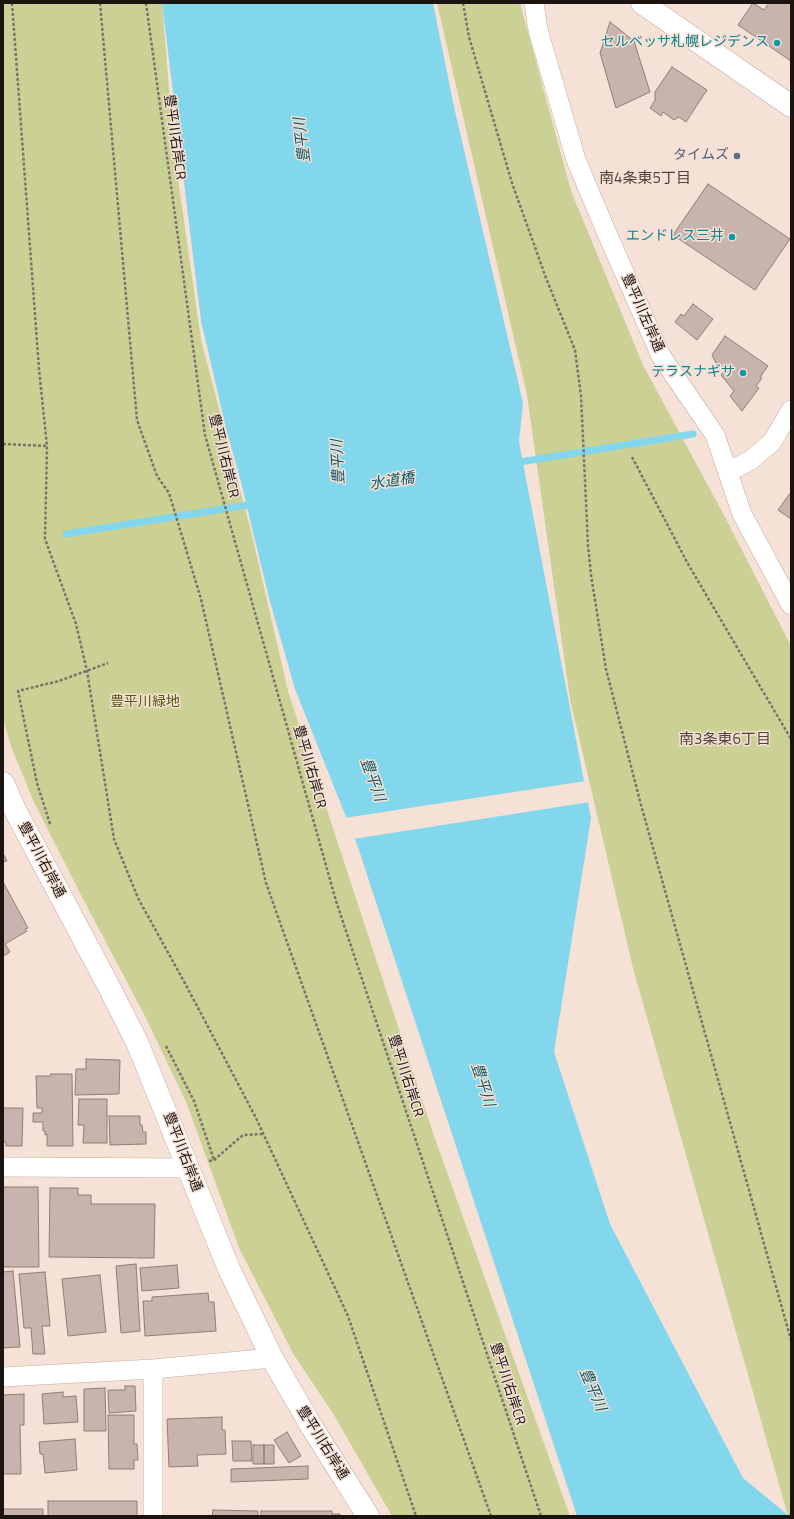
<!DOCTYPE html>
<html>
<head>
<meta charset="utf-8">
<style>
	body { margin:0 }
	#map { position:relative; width:794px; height:1519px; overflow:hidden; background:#f5e1d6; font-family:"Titillium Web",sans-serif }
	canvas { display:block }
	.frame { position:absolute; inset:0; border:4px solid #1b1411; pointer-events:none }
</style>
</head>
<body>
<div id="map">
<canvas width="794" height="1519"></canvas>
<div class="frame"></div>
</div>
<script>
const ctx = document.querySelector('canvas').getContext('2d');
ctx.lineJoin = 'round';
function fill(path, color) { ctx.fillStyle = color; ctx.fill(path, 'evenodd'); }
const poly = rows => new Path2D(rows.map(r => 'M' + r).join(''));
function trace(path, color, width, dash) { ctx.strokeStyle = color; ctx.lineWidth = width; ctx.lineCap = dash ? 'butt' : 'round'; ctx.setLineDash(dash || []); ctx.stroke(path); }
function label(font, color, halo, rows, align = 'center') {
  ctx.font = font + ' "Titillium Web","Noto Sans JP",sans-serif'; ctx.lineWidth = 3; ctx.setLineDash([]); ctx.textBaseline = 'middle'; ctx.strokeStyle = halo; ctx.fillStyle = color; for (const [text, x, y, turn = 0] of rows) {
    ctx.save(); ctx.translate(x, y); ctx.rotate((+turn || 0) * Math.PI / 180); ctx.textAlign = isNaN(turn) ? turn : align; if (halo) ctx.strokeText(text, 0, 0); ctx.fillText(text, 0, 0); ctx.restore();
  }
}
const green = poly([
	[3,3,162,3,174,151,201,340,251,531,288,691,434,1136,570,1516,392,1516,334,1415,294,1355,239,1248,187,1104,146,1018,81,895,33,800,12,749,3,719],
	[437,3,520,3,571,191,643,365,726,519,791,646,791,1516,788,1516,633,968,570,699,527,395]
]);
const water = poly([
	[162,3,433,3,454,107,523,403,519,442,591,818,554,1052,610,1224,743,1478,789,1516,577,1516,358,847,295,689,269,598,241,482,226,428,201,321]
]);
const pier = poly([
	[586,781,590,802,353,839,344,818]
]);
const stream = poly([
	[514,463,693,434],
	[66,534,255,504]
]);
const building = poly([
	[753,3,764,10,769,3,791,3,791,61,738,25,753,3],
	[610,22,634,41,650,92,616,108,600,53,610,22],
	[672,67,707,90,686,122,679,117,674,120,663,112,661,116,650,108,655,100,655,92,672,67],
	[708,184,790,239,755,290,673,235,708,184],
	[693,304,713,319,697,340,675,322,681,314,684,316,693,304],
	[725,336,768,366,760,377,762,378,756,386,759,388,742,411,730,396,734,391,721,375,725,370,716,363,712,355,725,336],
	[791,492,791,519,778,510,791,492],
	[3,853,7,861,3,862,3,853],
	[3,882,28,928,25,929,27,931,5,944,10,952,3,956,3,882],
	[86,1059,120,1060,119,1094,75,1095,76,1069,86,1069,86,1059],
	[51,1074,72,1074,73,1146,47,1146,47,1134,45,1135,45,1131,43,1131,43,1122,33,1122,33,1113,42,1113,42,1108,37,1108,36,1076,50,1076,51,1074],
	[79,1099,107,1099,107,1143,83,1143,84,1125,78,1125,79,1099],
	[3,1108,23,1108,22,1146,6,1146,6,1142,3,1142,3,1108],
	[109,1116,140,1116,140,1125,142,1125,143,1132,146,1132,146,1144,110,1145,109,1116],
	[3,1187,38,1187,39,1267,3,1267,3,1187],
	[50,1188,78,1188,78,1195,91,1195,91,1204,155,1204,154,1258,49,1257,50,1188],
	[136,1264,140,1331,121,1333,116,1266,136,1264],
	[177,1265,179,1288,142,1291,140,1268,177,1265],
	[13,1271,20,1347,3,1348,3,1272,13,1271],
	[45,1272,50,1326,42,1326,45,1354,33,1354,31,1328,24,1328,19,1274,45,1272],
	[100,1275,106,1332,68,1336,62,1279,100,1275],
	[208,1293,209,1302,214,1302,216,1331,145,1336,143,1301,152,1301,152,1297,208,1293],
	[125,1386,135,1386,136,1411,109,1413,108,1390,125,1390,125,1386],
	[105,1388,106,1431,84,1431,84,1389,105,1388],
	[63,1392,63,1397,76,1396,78,1422,44,1424,42,1394,63,1392],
	[24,1394,24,1425,20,1425,21,1474,3,1474,3,1395,24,1394],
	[108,1415,134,1415,134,1444,137,1444,138,1460,134,1460,134,1469,109,1469,108,1415],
	[222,1417,222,1430,225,1430,226,1454,197,1455,198,1466,169,1467,167,1419,222,1417],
	[287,1432,301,1456,289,1463,274,1440,287,1432],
	[75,1439,77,1470,45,1473,43,1454,40,1454,39,1442,75,1439],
	[232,1441,251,1441,252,1461,233,1461,232,1441],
	[253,1445,264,1445,264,1464,253,1464,253,1445],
	[264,1445,274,1445,274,1464,264,1464,264,1445],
	[308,1466,308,1479,231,1482,231,1469,308,1466],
	[48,1501,137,1501,137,1516,48,1516,48,1501],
	[3,1509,43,1509,43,1516,3,1516,3,1509],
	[213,1510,258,1511,258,1516,212,1516,213,1510],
	[261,1511,332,1511,332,1514,340,1514,340,1516,261,1516,261,1511]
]);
const path = poly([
	[12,3,39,369,47,446,45,539,76,624,87,671,114,839,138,898,187,987,255,1116,348,1316,416,1516],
	[100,3,137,420,157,476,169,493,201,599,266,883,491,1516],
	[146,3,205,435,336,901,541,1516],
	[463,3,469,37,512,183,546,278,575,350,581,396,588,545,591,575,606,669,641,805,791,1340],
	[3,444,47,446],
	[632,457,688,564,791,739],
	[50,824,37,783,18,691,59,681,108,663],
	[166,1046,194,1101,214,1160],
	[209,1161,214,1160,243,1135,263,1134]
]);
const minor = poly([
	[534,3,538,30,576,160,606,231,661,356,715,435,742,514,791,605],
	[728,472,751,460,772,442,791,410],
	[3,1167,188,1168],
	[3,1377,153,1369,272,1358],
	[153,1516,153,1369]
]);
const tertiary = poly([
	[642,3,791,106],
	[3,783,16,812,107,983,137,1042,229,1269,272,1358,310,1424,368,1516]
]);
const markers = [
	[777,43,4,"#0f9aa8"],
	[737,156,4,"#5c6f8a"],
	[732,237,4,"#0f9aa8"],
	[743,373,4,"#0f9aa8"]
];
const cultureNames = [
	["セルベッサ札幌レジデンス",769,43],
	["エンドレス三井",724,237],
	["テラスナギサ",735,373]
];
const streetNames = [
	["豊平川右岸CR",174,137,82],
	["豊平川左岸通",642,313,66],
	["豊平川右岸CR",223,456,76],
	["豊平川右岸CR",309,767,74],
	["豊平川右岸通",41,860,62],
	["豊平川右岸CR",405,1076,72],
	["豊平川右岸通",182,1152,69],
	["豊平川右岸CR",507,1384,72],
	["豊平川右岸通",322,1443,58]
];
const serviceNames = [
	["タイムズ",729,156]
];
const parkNames = [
	["豊平川緑地",145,703]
];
const waterNames = [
	["豊平川",303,140,-97],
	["豊平川",339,462,-93],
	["水道橋",392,482,-9],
	["豊平川",372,780,70],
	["豊平川",482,1085,72],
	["豊平川",592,1390,67]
];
const neighbourhoodNames = [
	["南4条東5丁目",645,179],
	["南3条東6丁目",725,740]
];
fill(green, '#cbd095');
fill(water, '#82d7ec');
fill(pier, '#f5e1d6');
trace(stream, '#82d7ec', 7);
fill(building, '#c8b4ac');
trace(building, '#907d76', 1);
trace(minor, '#c0ada2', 20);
trace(tertiary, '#c0ada2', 23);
trace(path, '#7f726c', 2.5, [3, 2]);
trace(minor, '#fff', 19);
trace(tertiary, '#fff', 22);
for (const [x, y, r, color] of markers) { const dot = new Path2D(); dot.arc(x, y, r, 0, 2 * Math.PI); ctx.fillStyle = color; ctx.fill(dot); trace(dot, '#f5e1d6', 1.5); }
label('14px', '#0d838f', '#f5e1d6', cultureNames, 'right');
label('14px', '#1b1411', '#f5e1d6', streetNames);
label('14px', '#4e5e75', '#f5e1d6', serviceNames, 'right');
label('14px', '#56590a', '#f5e1d6', parkNames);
label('italic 15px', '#105968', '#f5e1d6', waterNames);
label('15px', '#52433a', '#f5e1d6', neighbourhoodNames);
</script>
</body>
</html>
